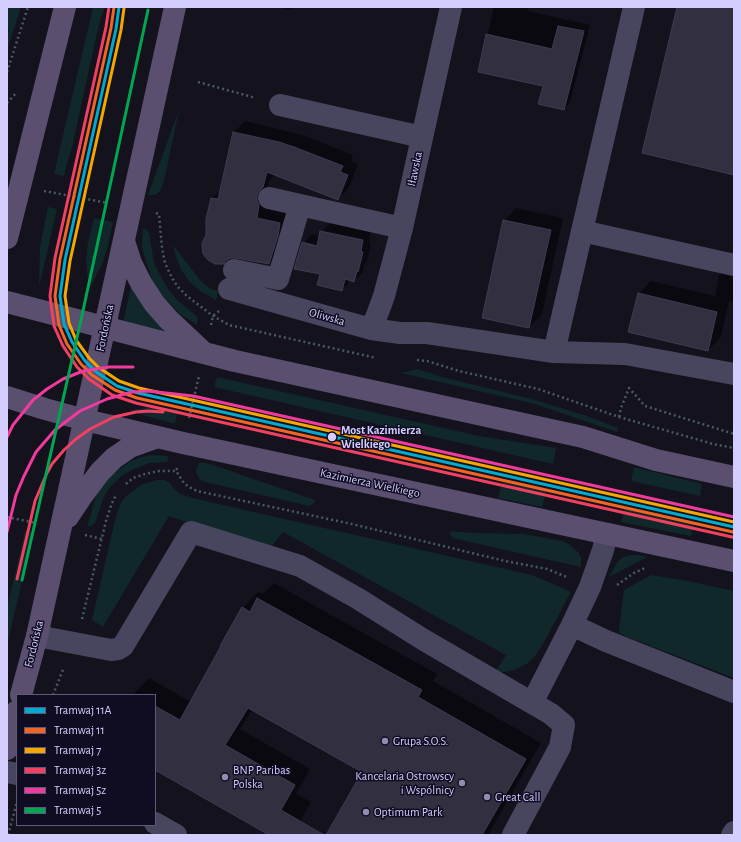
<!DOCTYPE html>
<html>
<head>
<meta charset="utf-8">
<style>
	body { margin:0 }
	#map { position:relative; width:741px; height:842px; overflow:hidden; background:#14121d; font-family:"Alegreya Sans",sans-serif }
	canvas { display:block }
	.frame { position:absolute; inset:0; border:8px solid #d4ceff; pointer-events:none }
	.legend { position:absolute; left:16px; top:694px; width:140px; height:132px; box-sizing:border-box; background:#100d22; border:1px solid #5e5a7a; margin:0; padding:5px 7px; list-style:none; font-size:12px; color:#d4ceff }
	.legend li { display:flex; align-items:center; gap:8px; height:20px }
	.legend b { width:20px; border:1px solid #5e5a7a }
</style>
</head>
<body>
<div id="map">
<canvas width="741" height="842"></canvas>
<div class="frame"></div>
<ul class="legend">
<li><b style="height:5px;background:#00a9ce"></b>Tramwaj 11A</li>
<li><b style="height:5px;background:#f26522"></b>Tramwaj 11</li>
<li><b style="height:5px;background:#f7a600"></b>Tramwaj 7</li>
<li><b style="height:5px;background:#f24062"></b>Tramwaj 3z</li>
<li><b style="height:5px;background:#f13a9d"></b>Tramwaj 5z</li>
<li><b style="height:5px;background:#00a651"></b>Tramwaj 5</li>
</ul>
</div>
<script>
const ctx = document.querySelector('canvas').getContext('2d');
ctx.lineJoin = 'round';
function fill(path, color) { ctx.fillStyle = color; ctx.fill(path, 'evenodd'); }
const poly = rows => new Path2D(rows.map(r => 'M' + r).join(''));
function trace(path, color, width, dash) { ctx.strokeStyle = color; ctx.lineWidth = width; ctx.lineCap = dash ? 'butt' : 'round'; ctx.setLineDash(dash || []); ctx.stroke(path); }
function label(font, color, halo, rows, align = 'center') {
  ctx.font = font + ' "Alegreya Sans",sans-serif'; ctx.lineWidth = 3; ctx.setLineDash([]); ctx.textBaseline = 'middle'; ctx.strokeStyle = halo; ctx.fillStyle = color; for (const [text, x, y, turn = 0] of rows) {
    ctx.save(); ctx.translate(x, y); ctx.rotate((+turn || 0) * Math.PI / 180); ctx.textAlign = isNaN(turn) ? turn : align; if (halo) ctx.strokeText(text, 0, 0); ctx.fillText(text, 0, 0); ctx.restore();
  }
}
const green = poly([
	[7,7,21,7,7,51,7,34,9,29,7,27],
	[93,7,105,7,102,15,97,33,72,148,68,160,64,176,54,174],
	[179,110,165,177,160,191,155,195,148,195],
	[48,207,57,209,39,287,40,247],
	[94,218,113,222,107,249,102,264,89,290,86,262,88,242],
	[143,228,149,232,154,263,162,279,168,289,177,300,193,313,197,317,197,325,180,314,169,303,159,291,152,279,146,262,142,248],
	[173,245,200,280,209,288,218,291,216,300,200,291,190,282,181,270,176,257],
	[131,287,133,288,168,333,123,323],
	[418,369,442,377,532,399,587,416,618,428,617,432,535,404,401,373],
	[217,377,479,436,556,448,553,464,214,387],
	[144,408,164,408,178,410,175,424,142,415,130,410],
	[151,455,169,456,167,462,149,463,132,470,121,476,110,487,103,499,95,523,91,526,87,527,96,496,100,488,108,478,129,462,139,458],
	[200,462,210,464,315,500,314,503,310,506,305,505,205,482,200,480,197,474,196,469],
	[634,467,702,484,700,496,631,481],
	[157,480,164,480,170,483,174,489,180,494,192,498,532,575,560,587,571,592,543,644,535,656,528,663,519,668,511,671,502,672,496,671,506,655,283,532,268,551,169,516,103,627,92,620,115,520,118,510,122,501,126,496,141,485],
	[502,482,546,491,542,507,498,498],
	[624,509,694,525,691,536,621,522],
	[25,531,33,533,7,646,7,608],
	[451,531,474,533,523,534,563,541,570,545,578,552,581,557,581,567,452,538,450,533],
	[630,555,637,555,647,557,609,577,618,561,624,557],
	[651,575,683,580,734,591,734,678,625,636,620,633,619,629,624,590]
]);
const shadow = poly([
	[278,7,293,7,290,10],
	[494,7,529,7,528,11,590,25,570,102,564,109,544,85,479,71],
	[245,121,290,132,305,136,353,155,351,161,358,164,349,188,338,199,275,174,268,183,268,190,291,212,280,252,269,263,236,257,229,257,227,259,207,235,207,219,212,198,221,190,234,132],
	[516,208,563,218,542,315,529,327,504,221],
	[330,223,371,232,369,243,371,243,367,262,364,264,363,272,354,281,351,280,342,290,321,274,303,243,312,234,320,236,321,232],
	[724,271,734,273,734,303,729,301,721,337,708,350,638,294,651,281,715,296,719,275],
	[274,583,437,674,433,681,541,743,488,835,328,835,363,772,252,710,240,729,310,769,296,794,311,802,298,825,288,835,271,835,155,768,155,695,133,695,134,694,149,678,191,702,243,608,258,592,263,594]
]);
const building = poly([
	[677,7,734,7,734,175,642,153,677,7],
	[558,26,584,31,564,110,538,104,543,86,478,72,486,34,552,49,558,26],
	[233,132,279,142,294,147,343,166,340,172,348,175,338,200,267,172,263,187,260,190,257,195,257,201,259,205,257,218,280,223,278,236,269,264,236,258,230,258,225,261,224,264,215,264,208,260,203,254,202,243,206,235,206,219,211,198,218,199,233,132],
	[503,220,551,230,529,328,482,318,503,220],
	[320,231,363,240,361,251,363,252,358,272,357,271,354,282,345,279,342,291,317,285,320,274,294,269,302,242,317,246,320,231],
	[638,293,717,312,708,351,628,332,638,293],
	[257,598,422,690,418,697,526,759,482,835,326,835,362,772,248,708,225,745,295,785,281,810,324,835,269,835,155,770,155,706,180,720,221,646,220,646,242,607,250,612,257,598]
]);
const path = poly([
	[7,72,28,7],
	[198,82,256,98],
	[7,103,17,92],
	[44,191,108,203],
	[156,213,159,214,162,248,165,263,172,278,178,287,187,296,213,316,229,325,372,357,376,357],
	[211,325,213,316,219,311],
	[417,360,427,361,459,371,538,389,619,417,713,444,734,448],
	[619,417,621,408,629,388,645,406,734,434],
	[189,418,199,376],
	[177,468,176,471,184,483,189,487,197,491,352,524,505,561,547,569,567,577],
	[126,484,133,478,145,474,159,471,176,471],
	[7,517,36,523],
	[85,535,102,539],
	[617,585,634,573,645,568],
	[82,619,106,521,112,503,116,495],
	[53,695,64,667],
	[8,835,17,802]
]);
const minor = poly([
	[280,105,422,137],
	[269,198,300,205],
	[582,231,734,265],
	[234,270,278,279,300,205,402,228],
	[229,289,371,329,400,333,427,333,554,352,625,354,734,374],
	[371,329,377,315,384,296,402,228,451,7],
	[554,352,634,7],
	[572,625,606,641,734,692],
	[37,636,111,650,118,649,123,646,191,532,300,566,357,598,424,640,551,714,564,725,560,747,513,835],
	[532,703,572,625,590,587,603,550,607,534],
	[7,772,17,774],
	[155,823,176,835],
	[732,835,734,832]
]);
const major = poly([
	[7,238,65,7],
	[124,241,131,263,141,283,154,303,168,319,202,351],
	[7,302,235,361,583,437,656,460,734,477],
	[7,397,45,409,85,420,183,443,734,561],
	[68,517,82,496,100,472,114,458,130,447,158,437],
	[21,695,37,636,175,7],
	[7,749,17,711]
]);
const tram1 = poly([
	[119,7,116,29,65,260,60,296,64,324,72,342,85,361,95,371,117,386,138,393,734,527]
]);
const tram2 = poly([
	[114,7,111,28,60,259,55,296,59,325,67,344,81,364,92,375,115,390,137,398,733,532]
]);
const tram3 = poly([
	[124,8,121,30,70,261,65,296,69,323,76,340,89,358,98,367,119,381,139,388,734,522]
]);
const tram4 = poly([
	[109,7,106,27,55,258,50,296,54,326,63,346,77,367,89,379,112,395,136,403,732,537],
	[17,579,35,501,47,473,52,464,64,450,76,439,90,429,114,417,136,412,148,411,163,412]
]);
const tram5 = poly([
	[7,437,13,425,33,400,47,389,63,379,83,371,109,367,133,367],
	[7,532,16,495,24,476,36,452,55,430,80,411,107,399,132,392,148,391,193,396,734,517]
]);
const tram6 = poly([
	[22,580,81,320,148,10]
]);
const markers = [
	[332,437,5,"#d4ceff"],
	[385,741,4,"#918cb0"],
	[225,777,4,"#918cb0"],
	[462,783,4,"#918cb0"],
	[487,797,4,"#918cb0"],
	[366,812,4,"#918cb0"]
];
const streetNames = [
	["Iławska",415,169,-78],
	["Oliwska",327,317,16],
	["Fordońska",105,328,-78],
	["Kazimierza Wielkiego",370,483,12],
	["Fordońska",34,644,-76]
];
const stopNames = [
	["Most Kazimierza",341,430],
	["Wielkiego",341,444]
];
const poiNames = [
	["Grupa S.O.S.",393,741],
	["BNP Paribas",233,770],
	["Polska",233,784],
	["Kancelaria Ostrowscy",454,776,"right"],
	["i Wspólnicy",454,790,"right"],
	["Great Call",495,797],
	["Optimum Park",374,812]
];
fill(green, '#10282a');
fill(shadow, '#0007');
fill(building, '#322f40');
trace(building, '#403b52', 1);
trace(path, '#4a5968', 2.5, [2, 3]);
trace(minor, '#47465e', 22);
trace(major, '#5b4f70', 22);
trace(tram1, '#00a9ce', 3);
trace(tram2, '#f26522', 3);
trace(tram3, '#f7a600', 3);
trace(tram4, '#f24062', 3);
trace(tram5, '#f13a9d', 3);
trace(tram6, '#00a651', 3);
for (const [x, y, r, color] of markers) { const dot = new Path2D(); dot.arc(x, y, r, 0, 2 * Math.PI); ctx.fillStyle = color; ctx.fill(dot); trace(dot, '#100d22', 1.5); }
label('12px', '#d4ceff', '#100d22', streetNames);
label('bold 12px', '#d4ceff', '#100d22', stopNames, 'left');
label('12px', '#d4ceff', '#100d22', poiNames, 'left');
</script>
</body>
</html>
